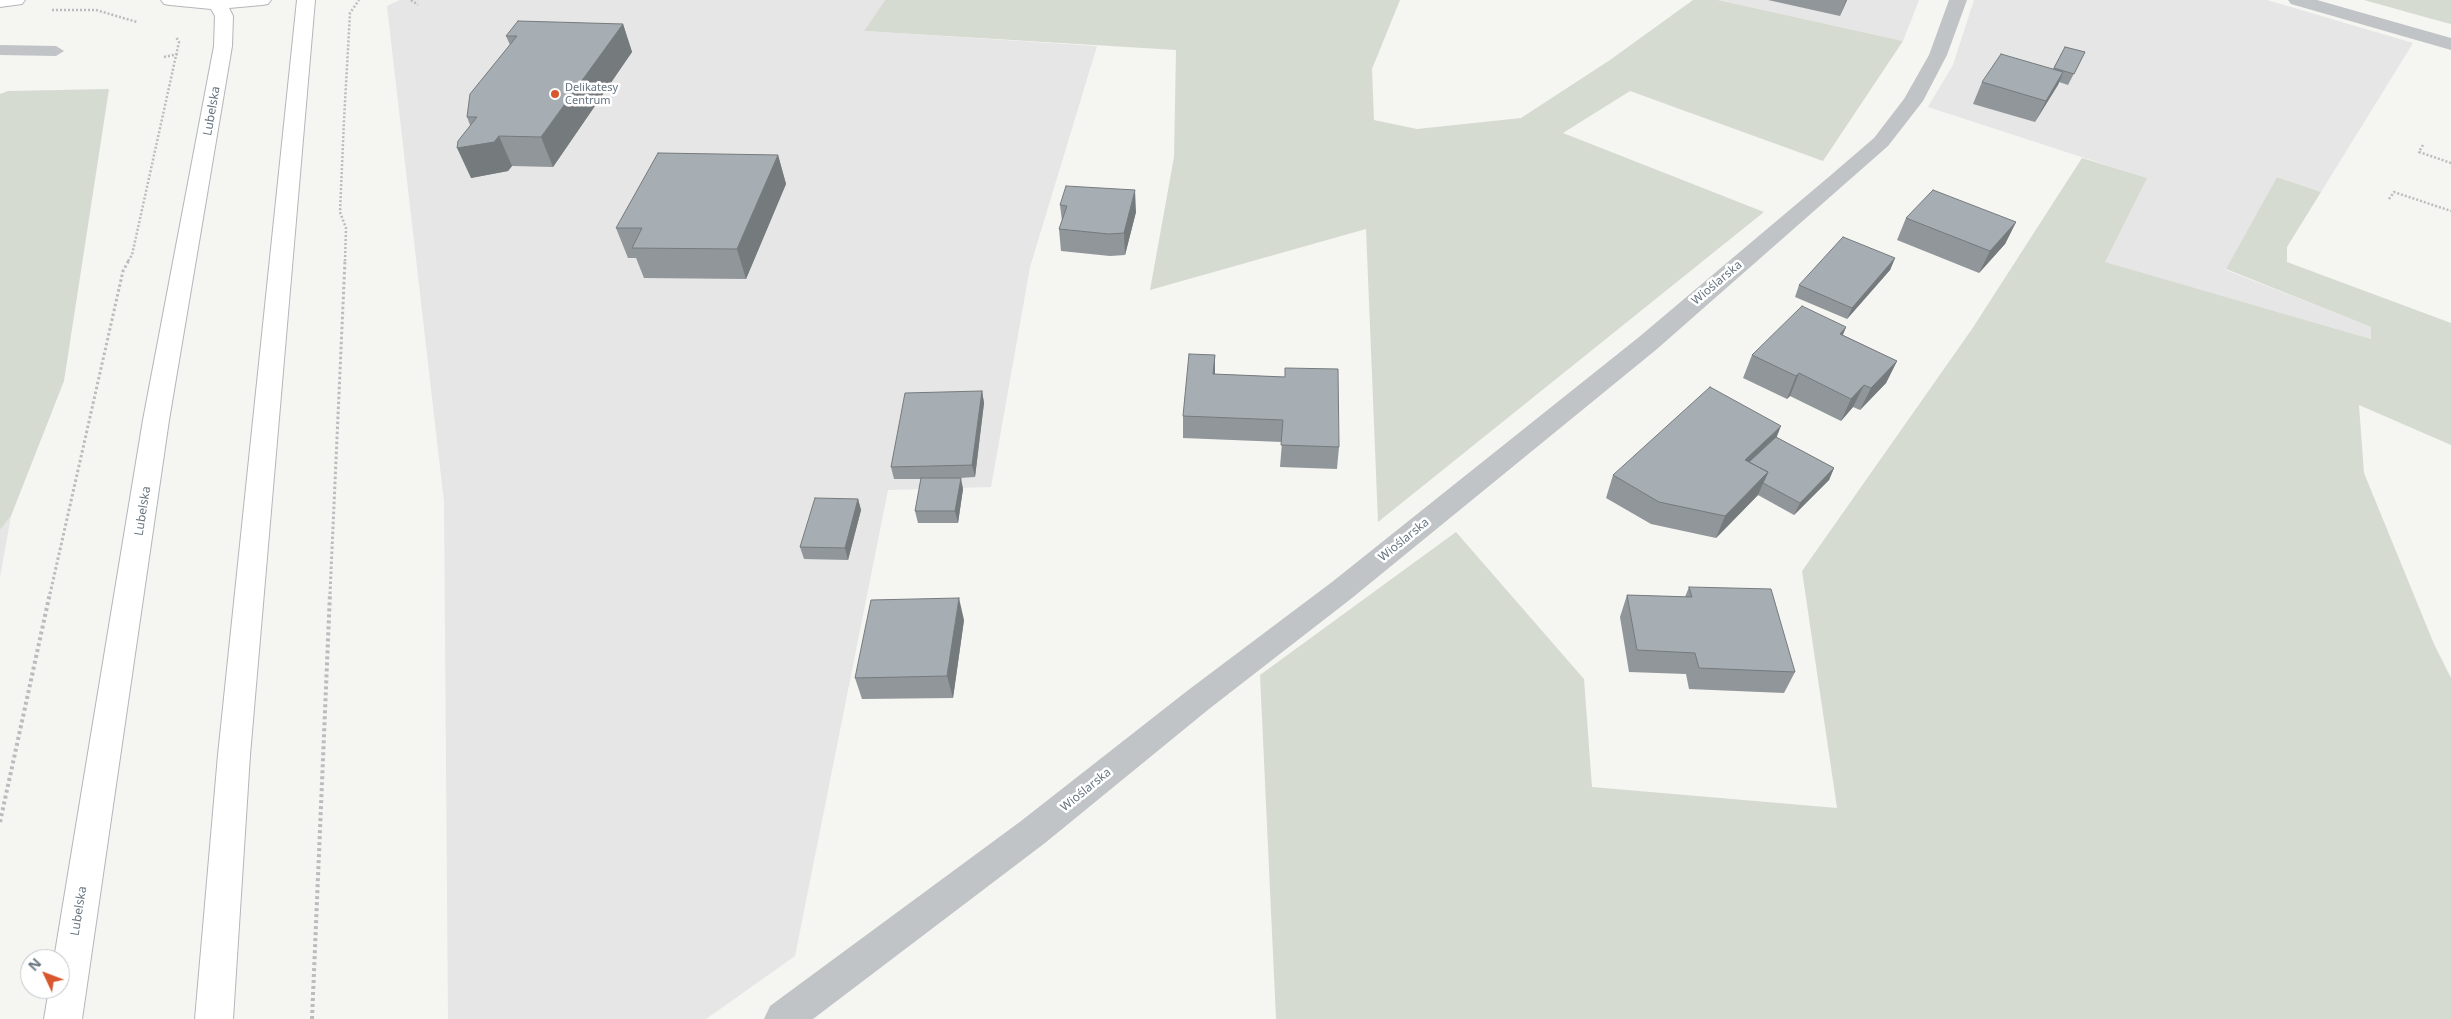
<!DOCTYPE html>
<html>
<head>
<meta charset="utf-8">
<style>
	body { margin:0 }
	#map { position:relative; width:2451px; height:1019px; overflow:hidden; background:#f5f5f1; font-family:"Noto Sans",sans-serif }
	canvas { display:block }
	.north { position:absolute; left:20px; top:949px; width:50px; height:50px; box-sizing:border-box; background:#fff; border:1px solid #c1c7cc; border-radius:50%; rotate:313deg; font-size:14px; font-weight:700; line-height:20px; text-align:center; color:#657480 }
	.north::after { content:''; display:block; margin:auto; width:18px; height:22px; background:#d8582e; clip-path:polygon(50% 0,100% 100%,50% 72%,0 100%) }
</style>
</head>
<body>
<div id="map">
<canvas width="2451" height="1019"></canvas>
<div class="north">N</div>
</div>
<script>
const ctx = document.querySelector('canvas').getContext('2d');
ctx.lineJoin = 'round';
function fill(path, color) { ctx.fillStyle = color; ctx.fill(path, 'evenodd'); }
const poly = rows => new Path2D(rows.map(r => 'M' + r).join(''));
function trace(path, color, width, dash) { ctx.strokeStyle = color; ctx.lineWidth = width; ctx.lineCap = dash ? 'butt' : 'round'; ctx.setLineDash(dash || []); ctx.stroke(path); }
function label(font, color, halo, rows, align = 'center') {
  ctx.font = font + ' "Noto Sans",sans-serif'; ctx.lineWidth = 5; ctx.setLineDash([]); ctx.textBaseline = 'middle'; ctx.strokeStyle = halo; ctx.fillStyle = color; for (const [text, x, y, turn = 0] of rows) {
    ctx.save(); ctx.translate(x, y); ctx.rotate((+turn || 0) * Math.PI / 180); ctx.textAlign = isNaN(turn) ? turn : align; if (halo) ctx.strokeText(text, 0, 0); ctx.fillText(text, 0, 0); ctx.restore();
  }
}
const built = poly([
	[400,0,885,0,864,31,1097,46,1030,267,991,487,888,490,795,956,706,1019,448,1019,444,502,387,6],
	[1718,0,1919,0,1903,41],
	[1974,0,2267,0,2413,43,2321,192,2277,177,2226,270,2371,327,2371,339,2104,262,2146,178,1928,107,1953,65],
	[11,516,0,577,0,530]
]);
const green = poly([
	[885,0,1400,0,1372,69,1374,120,1417,129,1521,118,1610,60,1693,0,1718,0,1903,41,1823,161,1630,91,1563,133,1764,212,1378,522,1366,229,1150,290,1174,157,1176,50,864,31],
	[2364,0,2451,0,2451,24,2432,19],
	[109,89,64,381,11,516,0,530,0,94,8,91],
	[2082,158,2147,178,2105,262,2371,339,2371,327,2226,269,2277,177,2321,192,2287,247,2287,262,2451,323,2451,445,2359,405,2364,473,2434,644,2451,678,2451,1019,1276,1019,1260,675,1456,532,1584,679,1592,787,1837,808,1802,571,1972,329]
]);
const pathFar2 = poly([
	[411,0,418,5],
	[52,10,96,10,137,22],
	[164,57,178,54],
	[2423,145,2419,152,2451,163],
	[2389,199,2394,192,2451,211],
	[128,261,132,255,179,42,176,37],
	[345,261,346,228,340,212,344,120,350,13,359,0]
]);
const pathFar1 = poly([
	[50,594,123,271,129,260],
	[330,594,345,260]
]);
const path = poly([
	[0,822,50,593],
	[312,1019,330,593]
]);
const lane = poly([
	[0,45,56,46,64,51,56,56,0,55,0,45]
]);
const street = poly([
	[1949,0,1967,0,1947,55,1923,101,1888,146,1657,349,1352,598,1209,709,1045,843,813,1019,764,1019,770,1006,1021,821,1187,691,1332,582,1639,337,1831,175,1874,138,1904,99,1929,55,1949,0],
	[2288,0,2317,0,2451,38,2451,50,2291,4,2288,0]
]);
const secondary = poly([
	[0,0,25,0,22,4,0,7,0,0],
	[161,0,271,0,268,4,262,5,229,8,233,16,232,46,169,420,82,1019,44,1019,49,989,60,989,60,959,54,959,143,420,214,46,215,16,211,9,170,5,164,4,161,0],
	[297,0,315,0,250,755,233,1019,195,1019,218,755,297,0]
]);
const wall = poly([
	[1768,0,1847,0,1840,16],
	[623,24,632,52,553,167,512,166,508,171,471,178,470,125,467,117,510,45,506,36],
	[2065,47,2085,52,2068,85,2059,82,2035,122,1973,104,1982,82,2053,69],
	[778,155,786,184,746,279,644,278,636,258,628,258,616,228],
	[1060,205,1136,212,1125,255,1110,256,1061,251,1059,229,1062,221],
	[1906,218,2016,222,2005,244,1979,273,1897,240],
	[1895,258,1890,270,1847,319,1795,297,1799,285],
	[1846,327,1843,335,1897,361,1886,383,1860,410,1853,407,1841,421,1790,396,1787,399,1743,378,1752,355],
	[1215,355,1215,374,1285,377,1285,368,1339,447,1337,469,1280,467,1282,442,1183,438,1183,416],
	[982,391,984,403,975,477,960,478,963,489,958,523,918,523,915,511,921,479,894,479,891,467],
	[1776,437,1834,468,1829,480,1794,515,1758,495,1716,538,1651,524,1606,498,1613,475],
	[858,499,861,510,848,560,804,559,800,547],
	[1689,587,1795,672,1784,693,1689,689,1686,674,1629,672,1620,617,1627,595,1685,597],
	[964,620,953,698,862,699,855,678]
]);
const shadedWall = poly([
	[1846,0,1847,0,1840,16],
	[623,24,632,52,553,167,541,137],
	[2063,72,2058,82,2063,74,2058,85,2035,122,2046,101],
	[499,136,512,166,508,171,471,178,457,148],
	[778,155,786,184,746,279,737,249],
	[1135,190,1136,212,1125,255,1124,233],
	[2016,222,2005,244,1979,273,1990,251],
	[1895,258,1890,270,1847,319,1852,308],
	[1846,327,1836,350,1840,334],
	[1215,355,1215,377,1213,374],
	[1897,361,1886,383,1860,410,1871,388],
	[1799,373,1790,396,1787,399,1796,376],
	[1864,385,1853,407,1841,421,1851,399],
	[982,391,984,403,975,477,972,465],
	[1781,426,1772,449,1741,470,1745,460],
	[1834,468,1829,480,1794,515,1800,503],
	[1768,472,1758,495,1716,538,1725,516],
	[961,478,963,489,958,523,955,511],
	[858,499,861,510,848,560,845,548],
	[959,598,964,620,953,698,947,676]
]);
const building = poly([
	[518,21,623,24,541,137,499,136,494,142,457,148,458,141,477,117,467,117,470,94,517,36,506,36,518,21],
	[2065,47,2085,52,2074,74,2054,68,2065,47],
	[2001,54,2063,72,2046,101,1982,82,2001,54],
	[658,153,778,155,737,249,632,248,642,228,616,228,658,153],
	[1066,186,1135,190,1124,233,1109,234,1059,229,1067,206,1060,205,1066,186],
	[1933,190,2016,222,1990,251,1906,218,1933,190],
	[1843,237,1895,258,1852,308,1799,285,1843,237],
	[1802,306,1846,327,1840,334,1897,361,1871,388,1864,385,1851,399,1799,373,1796,376,1752,355,1802,306],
	[1189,354,1215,355,1213,374,1285,377,1285,368,1338,369,1339,447,1281,445,1283,420,1183,416,1189,354],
	[1710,387,1781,426,1745,460,1768,472,1725,516,1659,502,1613,475,1710,387],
	[982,391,972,465,891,467,905,393,982,391],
	[1776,437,1834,468,1800,503,1763,483,1768,472,1749,462,1776,437],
	[921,478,961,478,955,511,915,511,921,478],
	[815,498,858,499,845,548,800,547,815,498],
	[1689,587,1771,589,1795,672,1699,668,1695,653,1637,650,1627,595,1692,597,1689,587],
	[959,598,947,676,855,678,871,600,959,598]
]);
const markers = [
	[555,94,5,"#d8582e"]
];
const farPoinames = [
	["Delikatesy",565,88],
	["Centrum",565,101]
];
const streetNames = [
	["Lubelska",212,111,-80],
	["Wioślarska",1717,283,-40],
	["Lubelska",143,511,-81],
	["Wioślarska",1404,540,-39],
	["Wioślarska",1086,790,-39],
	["Lubelska",79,911,-81]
];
fill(built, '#e5e6e5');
fill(green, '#d6dbd2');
trace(secondary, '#b3b7bb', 2);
trace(pathFar2, '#babcbe', 2.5, [2, 2]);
trace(pathFar1, '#babcbe', 3, [2.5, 2.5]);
trace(path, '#babcbe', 4, [3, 3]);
fill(lane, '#c0c4c7');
fill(street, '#c0c4c7');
fill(secondary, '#fff');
fill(wall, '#90969a');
fill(shadedWall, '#757a7d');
fill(building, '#a7aeb3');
trace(building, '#757a7d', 1);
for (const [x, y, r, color] of markers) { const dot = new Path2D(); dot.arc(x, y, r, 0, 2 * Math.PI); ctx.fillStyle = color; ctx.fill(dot); trace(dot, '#fff', 2); }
label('11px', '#657480', '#fff', farPoinames, 'left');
label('12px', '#657480', '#fff', streetNames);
</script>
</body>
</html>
